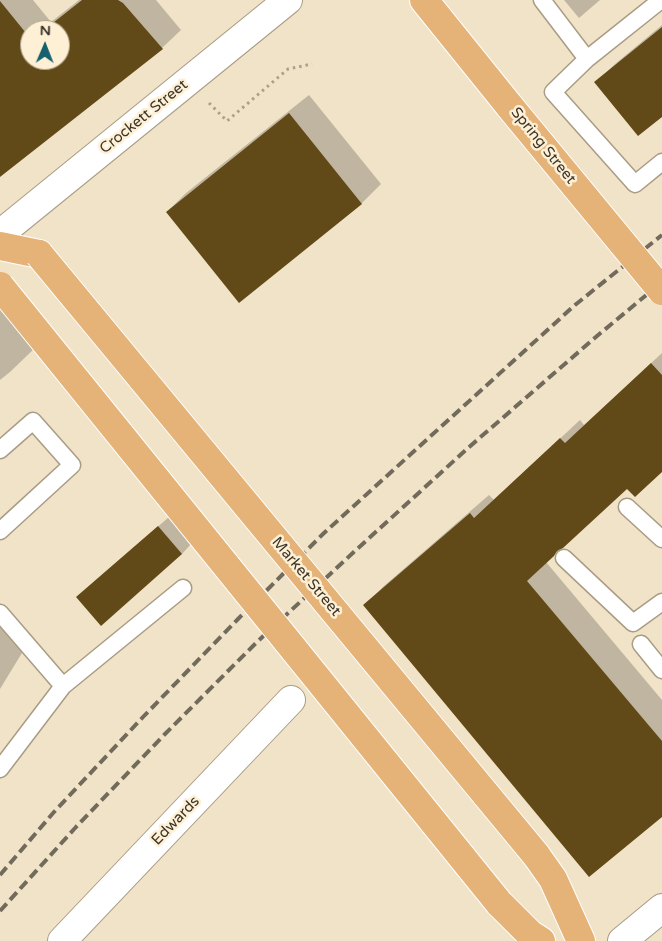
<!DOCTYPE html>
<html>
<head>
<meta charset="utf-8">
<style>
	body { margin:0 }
	#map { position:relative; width:662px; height:941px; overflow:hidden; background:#f0e3c8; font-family:"Varela Round",sans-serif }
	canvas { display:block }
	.north { position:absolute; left:20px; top:20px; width:50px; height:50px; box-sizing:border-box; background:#fef0d5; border:1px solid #b0a591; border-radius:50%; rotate:1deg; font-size:14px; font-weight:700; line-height:20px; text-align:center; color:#3a342a }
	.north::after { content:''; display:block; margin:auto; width:18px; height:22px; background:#16616e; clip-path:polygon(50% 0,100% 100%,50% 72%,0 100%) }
</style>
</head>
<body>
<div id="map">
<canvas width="662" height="941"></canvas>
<div class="north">N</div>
</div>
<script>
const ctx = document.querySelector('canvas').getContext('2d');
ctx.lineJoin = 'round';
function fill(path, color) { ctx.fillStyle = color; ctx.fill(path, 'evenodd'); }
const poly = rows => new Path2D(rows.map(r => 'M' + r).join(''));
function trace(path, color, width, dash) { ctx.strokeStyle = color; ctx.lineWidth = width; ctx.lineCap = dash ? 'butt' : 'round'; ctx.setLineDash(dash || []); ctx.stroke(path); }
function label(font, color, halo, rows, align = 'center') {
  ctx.font = font + ' "Varela Round",sans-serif'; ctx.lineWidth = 5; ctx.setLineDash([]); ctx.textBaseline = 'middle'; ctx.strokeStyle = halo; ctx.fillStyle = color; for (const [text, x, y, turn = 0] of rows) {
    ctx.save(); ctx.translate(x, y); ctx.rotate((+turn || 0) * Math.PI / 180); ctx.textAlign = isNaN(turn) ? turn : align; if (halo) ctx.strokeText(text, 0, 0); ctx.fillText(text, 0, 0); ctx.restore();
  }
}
const shadow = poly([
	[0,0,33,0,51,22,79,0,156,0,181,30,162,48,0,161],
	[30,30,60,30,60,60,30,60],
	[564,0,600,0,579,18],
	[662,25,662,115,596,83,615,64],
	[309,95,381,184,362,203,239,301,167,212,186,193],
	[0,302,35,348,10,372,0,380],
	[662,353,662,470,627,487,546,562,662,700,662,815,365,605,384,586,489,495,494,500,580,420,584,425],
	[169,517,192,543,182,554,88,587],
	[0,619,25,648,0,689]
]);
const building = poly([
	[82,0,118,0,123,3,163,49,0,177,0,1,30,38,30,60,60,60,60,30,44,30],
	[662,27,662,117,638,136,594,82],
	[289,113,362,204,239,303,166,212],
	[651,363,662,375,662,472,635,497,627,489,563,548,557,551,554,556,527,581,662,741,662,817,589,877,363,605,470,513,474,518,560,438,565,443],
	[158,526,182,554,101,626,76,597]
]);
const path = poly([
	[209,103,227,121,288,69,312,64]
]);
const service = poly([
	[542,0,587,59,661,0],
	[587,59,553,92,635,184,662,162],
	[0,450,33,421,72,465,0,531],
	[627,507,662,539],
	[564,558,633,623,662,602],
	[0,613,63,686,183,588],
	[641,644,662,670],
	[0,769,63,686]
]);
const minor = poly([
	[62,941,291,700],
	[622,941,662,908]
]);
const tertiary = poly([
	[0,234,288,0]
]);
const primary = poly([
	[424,0,511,108],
	[0,246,39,254],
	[536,855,553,879,581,941],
	[499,903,530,934,541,941]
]);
const rail = poly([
	[0,875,54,812,143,717,238,619,324,533,575,305,662,235],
	[0,911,76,827,164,735,257,642,356,550,468,448,597,336,662,282]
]);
const primaryBridge = poly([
	[511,108,662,291],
	[39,254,536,855],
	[0,286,499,903]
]);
const streetNames = [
	["Crockett Street",144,117,-39],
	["Spring Street",543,146,51],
	["Market Street",306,577,50],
	["Edwards",176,821,-46]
];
fill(shadow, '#0003');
fill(building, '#614a17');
trace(service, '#a99c84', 19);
trace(minor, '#a99c84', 30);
trace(tertiary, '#a99c84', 30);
trace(primary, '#fff', 30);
trace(path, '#aba08c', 3, [2.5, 4]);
trace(service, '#fff', 16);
trace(minor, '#fff', 28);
trace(tertiary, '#fff', 28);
trace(primary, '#e5b277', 28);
trace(rail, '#726a5b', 4, [10, 5]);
trace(primaryBridge, '#fff', 30, []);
trace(primaryBridge, '#e5b277', 28);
label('15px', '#3a342a', '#fef0d5', streetNames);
</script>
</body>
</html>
